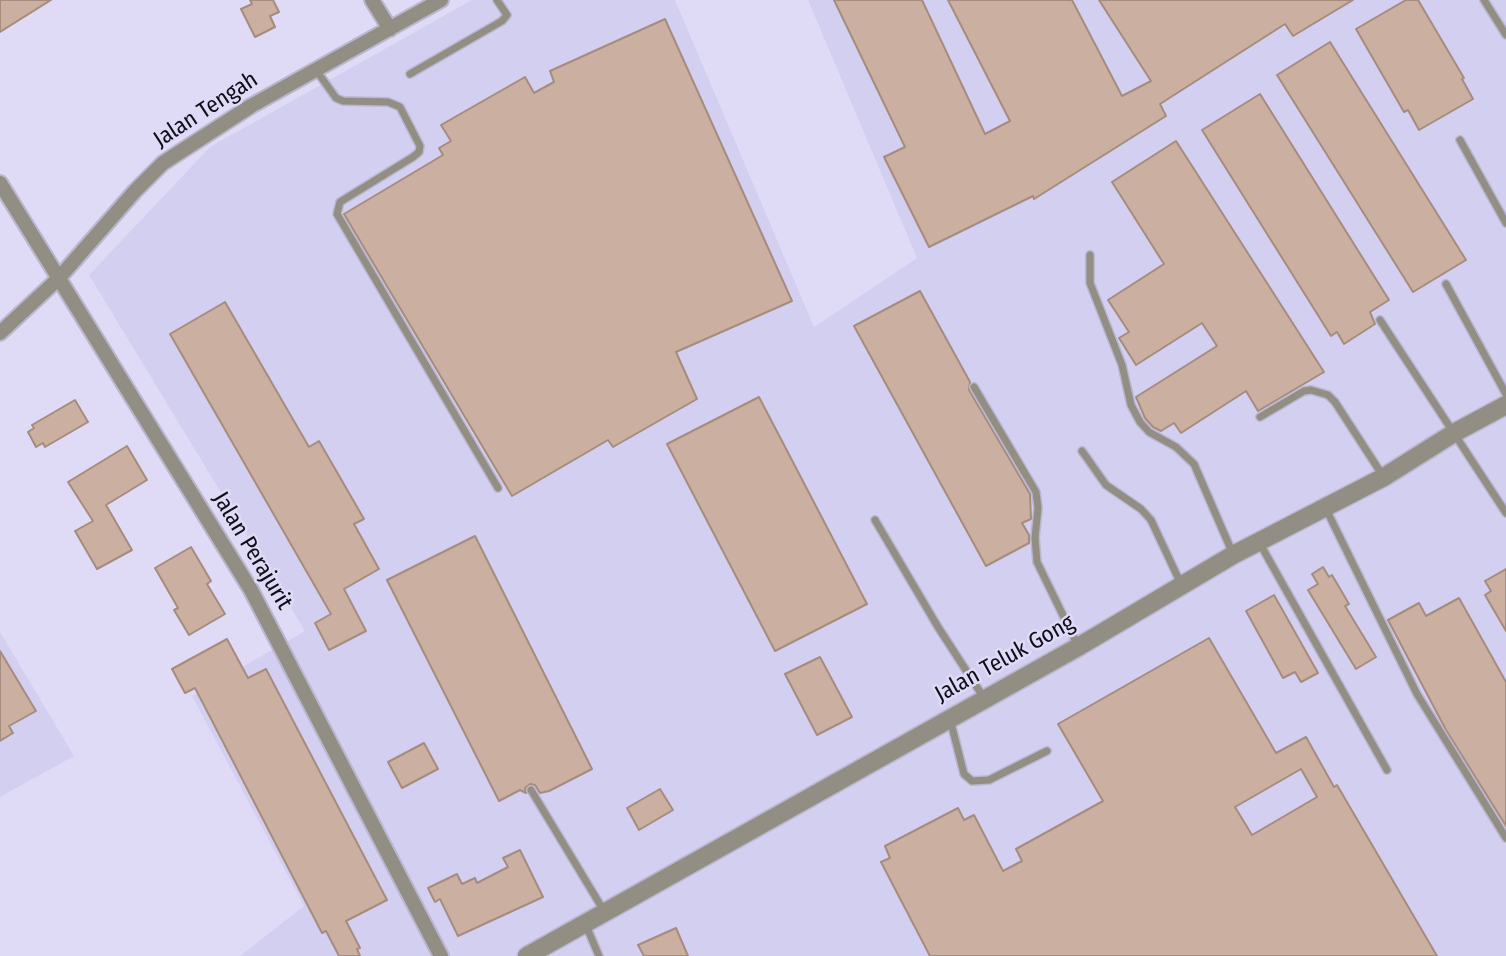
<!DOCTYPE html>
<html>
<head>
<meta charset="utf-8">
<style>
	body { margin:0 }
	canvas { display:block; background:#dfdbf7 }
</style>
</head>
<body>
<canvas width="1506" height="956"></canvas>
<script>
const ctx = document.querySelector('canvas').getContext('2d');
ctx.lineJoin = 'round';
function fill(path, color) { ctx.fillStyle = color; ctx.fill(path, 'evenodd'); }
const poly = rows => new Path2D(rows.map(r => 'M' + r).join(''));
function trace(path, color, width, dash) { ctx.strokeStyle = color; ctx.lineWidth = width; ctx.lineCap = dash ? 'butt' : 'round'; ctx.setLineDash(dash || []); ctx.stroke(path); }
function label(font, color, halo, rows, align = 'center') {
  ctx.font = font + ' "Fira Sans Condensed",sans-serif'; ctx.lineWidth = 5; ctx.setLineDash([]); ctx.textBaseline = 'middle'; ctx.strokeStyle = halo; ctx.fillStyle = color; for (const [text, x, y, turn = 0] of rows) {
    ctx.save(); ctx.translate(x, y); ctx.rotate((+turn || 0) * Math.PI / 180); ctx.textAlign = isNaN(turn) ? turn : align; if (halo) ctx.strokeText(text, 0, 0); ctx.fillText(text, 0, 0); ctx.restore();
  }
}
const built = poly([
	[472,0,675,0,814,327,917,258,808,0,1506,0,1506,956,240,956,304,906,192,696,305,631,89,275,210,147],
	[0,632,74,756,0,797]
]);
const building = poly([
	[0,0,51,0,0,32,0,0],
	[250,0,273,0,279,12,270,16,275,27,255,37,241,9,252,4,250,0],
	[834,0,922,0,985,134,1010,121,948,0,1072,0,1122,96,1151,81,1099,0,1353,0,1293,36,1285,24,1160,104,1166,116,1034,199,1033,196,929,247,884,157,905,147,834,0],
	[1406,0,1418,0,1464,78,1462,79,1473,99,1419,130,1408,110,1404,112,1356,29,1406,0],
	[665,19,792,301,676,352,697,399,613,447,608,440,512,496,344,214,443,155,439,148,451,141,441,125,525,77,534,93,554,82,550,71,665,19],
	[1330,42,1466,260,1413,292,1277,75,1330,42],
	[1260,94,1389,300,1370,312,1375,324,1344,344,1337,332,1331,336,1202,130,1260,94],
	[1176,141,1324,372,1258,411,1246,391,1181,433,1174,423,1161,431,1153,427,1145,418,1136,397,1217,346,1202,323,1136,365,1119,338,1129,332,1108,300,1164,264,1112,182,1176,141],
	[920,291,970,382,969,390,1030,494,1031,519,1022,523,1029,535,1029,543,986,566,854,326,920,291],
	[225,302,309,447,319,441,364,519,354,524,379,569,344,589,366,631,329,650,315,623,331,614,170,334,225,302],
	[759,397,867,604,775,651,667,444,759,397],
	[75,400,88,422,45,447,43,443,36,447,28,432,34,428,32,425,75,400],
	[127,446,147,480,106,505,132,550,97,569,75,531,93,521,68,482,127,446],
	[475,536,592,769,549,791,540,793,535,785,530,784,525,788,526,793,520,790,499,801,387,580,475,536],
	[191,547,211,581,207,584,225,614,189,635,174,610,178,608,155,568,191,547],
	[1323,567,1329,577,1332,575,1349,604,1345,606,1376,657,1356,669,1308,590,1318,584,1312,574,1323,567],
	[1506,569,1506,631,1485,595,1491,591,1485,581,1506,569],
	[1274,595,1318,673,1301,682,1295,672,1283,678,1246,611,1274,595],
	[1459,598,1506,682,1506,826,1446,730,1388,620,1419,603,1426,616,1459,598],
	[1209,638,1276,753,1306,737,1334,787,1337,785,1437,956,930,956,881,862,890,858,885,846,958,808,964,820,974,815,1003,871,1022,861,1016,849,1103,801,1058,724,1209,638],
	[1301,769,1317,797,1252,835,1235,807,1301,769],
	[227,639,248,678,266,669,387,900,346,921,360,948,357,949,360,956,339,956,326,931,322,933,195,688,185,693,172,669,227,639],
	[0,651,36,711,9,726,13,733,0,741,0,651],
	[820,657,852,717,817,735,785,674,820,657],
	[424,743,438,769,402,788,388,762,424,743],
	[660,789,673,810,639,830,627,808,660,789],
	[520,850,543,897,458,936,440,899,435,902,428,888,457,874,462,884,475,878,477,883,508,867,503,858,520,850],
	[676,928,688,956,644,956,638,945,676,928]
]);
const service = poly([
	[1484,0,1506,35],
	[316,70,336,98,343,101,388,102,400,107,420,146,419,152,413,157,340,202,337,214,498,488],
	[410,74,502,21,507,15,497,0],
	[1460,140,1506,223],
	[1090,255,1090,283,1122,365,1131,405,1140,422,1149,432,1176,447,1194,464,1233,554],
	[1446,284,1506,394],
	[1380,320,1506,513],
	[974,387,1036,492,1038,508,1035,538,1037,562,1078,646],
	[1260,417,1304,391,1311,390,1328,395,1335,402,1383,476],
	[1082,451,1106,485,1141,509,1151,520,1181,584],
	[1325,507,1417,694,1506,838],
	[875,520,938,627,984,698],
	[1259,542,1387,770],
	[950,719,964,774,972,781,989,780,1047,751],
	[531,790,604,911],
	[585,923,599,956]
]);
const minor = poly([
	[372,0,390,29],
	[0,183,251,590,441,956],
	[0,333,59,278,135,191,163,163,251,106,441,0]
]);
const tertiary = poly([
	[527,956,1078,647,1233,555,1384,477,1454,433,1506,405]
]);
const streetNames = [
	["Jalan Tengah",206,110,-33],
	["Jalan Perajurit",252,551,59],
	["Jalan Teluk Gong",1005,659,-29]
];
fill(built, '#d3cff1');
fill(building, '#cbafa1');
trace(building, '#a68c7e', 2);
trace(service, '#bab6ce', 10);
trace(minor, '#bab6ce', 18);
trace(tertiary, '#bab6ce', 21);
trace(service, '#938e83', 7);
trace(minor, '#938e83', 14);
trace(tertiary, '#938e83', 18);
label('23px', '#0f0d16', '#dfdbf7', streetNames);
</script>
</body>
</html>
